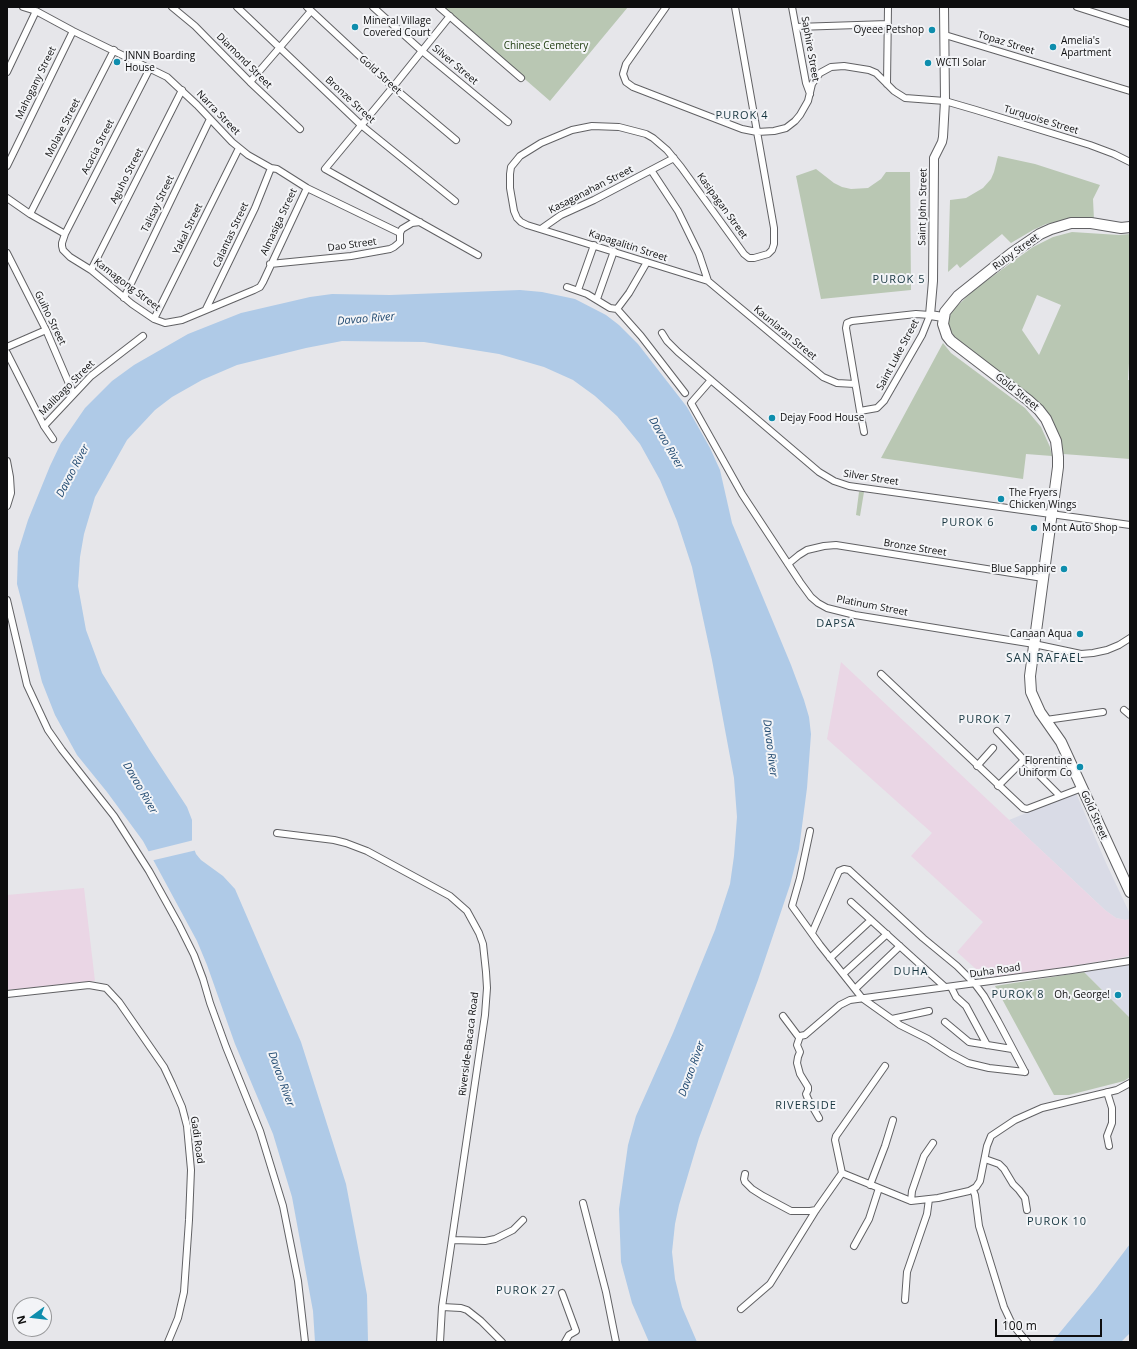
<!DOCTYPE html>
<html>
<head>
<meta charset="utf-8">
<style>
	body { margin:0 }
	#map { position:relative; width:1137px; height:1349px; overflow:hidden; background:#e6e6ea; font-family:"Open Sans",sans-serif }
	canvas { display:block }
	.frame { position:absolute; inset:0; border:8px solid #0e0e0f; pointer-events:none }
	.north { position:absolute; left:12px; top:1297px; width:40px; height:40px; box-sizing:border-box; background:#f3f4f7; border:1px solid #97989a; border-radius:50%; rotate:255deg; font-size:11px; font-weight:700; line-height:16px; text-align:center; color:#0e0e0f }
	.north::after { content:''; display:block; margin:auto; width:14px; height:18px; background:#0e8dad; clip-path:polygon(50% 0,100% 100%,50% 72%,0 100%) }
	.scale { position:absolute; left:995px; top:1319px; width:107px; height:18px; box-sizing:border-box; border:2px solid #0e0e0f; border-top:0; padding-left:5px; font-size:12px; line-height:14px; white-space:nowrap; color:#0e0e0f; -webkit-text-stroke:3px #f3f4f7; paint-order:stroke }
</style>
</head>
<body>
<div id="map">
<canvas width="1137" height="1349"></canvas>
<div class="frame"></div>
<div class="north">N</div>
<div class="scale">100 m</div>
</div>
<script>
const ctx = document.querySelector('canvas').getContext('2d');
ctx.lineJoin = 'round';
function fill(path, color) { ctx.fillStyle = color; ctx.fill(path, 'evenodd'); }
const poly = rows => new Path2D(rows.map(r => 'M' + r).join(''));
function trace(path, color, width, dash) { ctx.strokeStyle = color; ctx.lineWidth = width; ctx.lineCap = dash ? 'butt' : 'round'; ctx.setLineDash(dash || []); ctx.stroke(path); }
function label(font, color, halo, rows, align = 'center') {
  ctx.font = font + ' "Open Sans",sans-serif'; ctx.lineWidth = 4; ctx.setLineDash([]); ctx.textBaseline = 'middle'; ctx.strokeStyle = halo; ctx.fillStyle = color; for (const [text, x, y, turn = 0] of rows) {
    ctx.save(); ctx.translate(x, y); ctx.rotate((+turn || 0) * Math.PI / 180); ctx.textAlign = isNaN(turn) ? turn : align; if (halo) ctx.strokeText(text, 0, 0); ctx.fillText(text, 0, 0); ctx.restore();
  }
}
const built = poly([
	[1076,793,1106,863,1130,914,1130,919,1125,920,1116,918,1105,910,1009,820],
	[1130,964,1130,1018,1084,972]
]);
const industrial = poly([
	[841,662,1105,910,1116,918,1125,920,1130,919,1130,955,1125,957,1072,966,987,979,957,952,983,922,911,856,932,833,827,739],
	[84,888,95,981,7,990,7,895]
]);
const green = poly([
	[442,7,628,7,550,101],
	[998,156,1035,164,1100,185,1093,199,1094,220,1072,219,1046,224,1033,230,1011,243,1002,234,960,268,957,264,948,272,950,200,966,198,983,188,991,179,994,172],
	[816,169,834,183,842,187,851,189,868,188,881,179,886,172,910,172,911,290,821,299,796,176],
	[1072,232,1119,235,1130,234,1130,346,1128,380,1130,380,1130,459,1063,454,1057,431,1046,410,1033,398,956,339,950,329,948,322,952,311,975,289,1033,247,1053,237],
	[1037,295,1061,305,1039,355,1022,330],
	[943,343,951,353,1025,408,1041,427,1050,447,1052,456,1026,454,1023,479,881,458],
	[859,492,864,492,860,516,856,515],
	[1084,972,1130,1018,1130,1077,1124,1081,1069,1095,1054,1095,995,986]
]);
const water = poly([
	[520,290,542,292,575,299,606,315,619,325,638,344,687,407,710,448,720,470,732,523,791,665,804,700,809,717,811,734,807,788,799,849,790,885,758,980,699,1138,679,1205,675,1224,672,1252,675,1279,682,1307,697,1342,649,1342,632,1303,621,1262,619,1209,628,1145,636,1116,673,1033,715,930,730,884,734,856,737,817,734,778,712,660,692,567,677,521,660,480,640,444,617,416,595,396,573,380,544,367,499,354,424,342,342,341,306,348,237,365,202,380,172,397,155,410,127,440,95,497,84,534,80,557,78,586,86,630,102,673,149,749,187,807,192,820,192,843,196,854,201,860,223,876,235,889,301,1042,346,1184,367,1295,368,1342,315,1342,313,1311,292,1197,273,1134,235,1044,207,965,197,941,143,841,107,792,77,755,55,715,42,682,22,603,17,584,18,552,28,520,50,466,61,443,85,408,112,381,134,365,188,334,241,313,310,297,332,294,390,295],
	[1130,1244,1130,1333,1121,1342,1052,1342,1095,1290]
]);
const pier = poly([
	[194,840,197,850,150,861,146,852]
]);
const minor = poly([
	[23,7,36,11,73,31,167,77,197,105,232,142,248,155,271,168,277,169,307,188,400,233],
	[172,7,195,26,250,82,300,129],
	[237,7,361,125,455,201],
	[307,7,393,87,456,140],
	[373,7,422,51,508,122],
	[439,7,521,78],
	[666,7,626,64,623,74,626,82,633,87,742,129,757,132,774,131,786,128,795,121,800,115,808,101,812,84,820,73,831,67,844,66,869,70,876,73,894,91,905,98,945,101,976,110,1090,145,1114,154,1130,162],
	[735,7,774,228,774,244,772,250,768,254,754,258,749,258,744,254,681,167,667,150,653,138,646,134,619,127,592,126,572,130,541,143,520,156,511,167,510,174,510,188,514,211,517,218,521,222,527,225,708,281,823,377,837,383,855,384],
	[792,7,806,83,810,94],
	[1077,7,1130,24],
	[450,16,393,87,325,169,478,255],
	[796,27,888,24],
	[945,35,1130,91],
	[150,68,65,234,62,243,62,246,63,250,70,257,91,270,132,304,154,319,165,323,182,320,254,290,260,287,263,282,307,188],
	[7,72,36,11],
	[250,82,311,11],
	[887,84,888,7],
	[7,166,73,31],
	[651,170,678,211,699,254,708,281],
	[7,198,30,214,65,234],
	[30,214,114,50],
	[541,229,561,215,594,200,674,158],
	[7,253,46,330,73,393],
	[270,264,351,256,390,249,394,247,400,242,400,233,402,229,412,223,420,222],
	[91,270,182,90],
	[567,287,587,294,610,308,617,309,641,336,685,393],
	[578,290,594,245],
	[124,298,210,119],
	[597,299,614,251],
	[206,309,255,208,271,168],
	[617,309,629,293,647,262],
	[154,319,239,148],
	[662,333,667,341,678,352,819,472,834,481,849,486,1130,525],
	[7,347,46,330],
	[7,353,44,426,53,439],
	[711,380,691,403,742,494,800,582,811,597,818,603,827,608,855,615,1034,644,1081,654,1093,653,1107,650,1119,645,1130,638],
	[860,411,877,408,884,401,922,335,930,315,916,314,852,321,847,323,846,328,860,411,864,432],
	[44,426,91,376,143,336],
	[7,461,10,477,11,493,7,506],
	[788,564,799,555,807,550,824,546,836,545,1043,578],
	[7,600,27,685,48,730,62,750,114,816,149,871,179,925,194,955,203,979,210,1003,226,1047,260,1131,283,1206,298,1281,305,1342],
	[881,674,1023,808,1027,809,1082,788],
	[1124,710,1130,715],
	[1046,720,1103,712],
	[997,731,1024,760,1060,796],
	[977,766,993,748],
	[998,786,1024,760],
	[810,831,800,878,792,906,820,945,862,998,900,1025,928,1039,951,1054,968,1063,989,1068,1025,1072],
	[277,833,334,840,346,843,367,851,450,896,467,911,479,933,483,944,486,972,487,988,485,1015,442,1307,440,1342],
	[851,902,945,987],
	[812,933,839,871,844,869,849,870,923,938,957,966,975,984,984,996,998,1021,1025,1072],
	[830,958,871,920],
	[843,974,887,934],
	[951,987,956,997,966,1006,987,1045],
	[855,989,900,946],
	[7,994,89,985,106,988,119,1002,164,1067,172,1084,182,1107,187,1126,191,1170,189,1220,184,1292,178,1318,168,1342],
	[783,1016,798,1036,800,1036,805,1035,840,1005,850,1000,1072,970,1130,961],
	[892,1019,929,1011],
	[945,1022,969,1042,1012,1049],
	[800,1036,797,1045,800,1052,798,1057,797,1063,800,1074,808,1087,808,1090,806,1094,808,1099,819,1118],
	[1107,1092,1112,1108,1112,1123,1107,1136,1109,1146],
	[985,1159,999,1164,1004,1169,1013,1184,1019,1190,1025,1198,1027,1210],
	[842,1173,835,1140,836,1136,885,1066],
	[745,1174,744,1179,745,1182,752,1189,763,1196,791,1211,810,1211,816,1210],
	[870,1185,885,1146,893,1120],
	[973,1190,975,1195,979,1226,1004,1307,1012,1324,1027,1342],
	[911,1201,912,1191,924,1156,933,1143],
	[583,1203,606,1292,616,1342],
	[453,1240,485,1241,495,1239,513,1230,523,1220],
	[854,1246,869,1219,879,1188],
	[562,1293,576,1331,569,1335,565,1342],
	[905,1300,907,1272,927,1214,929,1199],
	[442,1307,461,1308,467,1310,481,1321,502,1342],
	[741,1309,770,1284,816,1210,842,1173,911,1201,938,1198,969,1191,976,1187,980,1181,987,1146,991,1136,1015,1120,1042,1108,1117,1090,1130,1083]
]);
const tertiary = poly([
	[943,317,930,315,933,281,934,165,934,158,942,142,943,137,945,101,944,7]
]);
const primary = poly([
	[1130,227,1121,228,1091,223,1071,223,1051,229,1040,234,1012,253,958,296,945,312,943,324,947,336,951,341,1028,400,1039,410,1046,419,1056,441,1058,457,1058,467,1030,676,1031,692,1040,712,1061,742,1130,892]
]);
const markers = [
	[355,27,4,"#0e8dad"],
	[932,30,4,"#0e8dad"],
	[1053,47,4,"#0e8dad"],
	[117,62,4,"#0e8dad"],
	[928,63,4,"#0e8dad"],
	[772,418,4,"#0e8dad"],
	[1001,499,4,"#0e8dad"],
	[1034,528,4,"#0e8dad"],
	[1064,569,4,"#0e8dad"],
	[1080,634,4,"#0e8dad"],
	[1080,767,4,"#0e8dad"],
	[1118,995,4,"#0e8dad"]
];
const poiNames = [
	["Mineral Village",363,21],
	["Covered Court",363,33],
	["Oyeee Petshop",924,30,"right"],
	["Amelia's",1061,41],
	["Apartment",1061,53],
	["JNNN Boarding",125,56],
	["House",125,68],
	["WCTI Solar",936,63],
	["Dejay Food House",780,418],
	["The Fryers",1009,493],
	["Chicken Wings",1009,505],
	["Mont Auto Shop",1042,528],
	["Blue Sapphire",1056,569,"right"],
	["Canaan Aqua",1072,634,"right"],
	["Florentine",1072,761,"right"],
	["Uniform Co",1072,773,"right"],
	["Oh, George!",1110,995,"right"]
];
const streetNames = [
	["Topaz Street",1006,43,17],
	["Saphire Street",810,49,80],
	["Diamond Street",244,61,45],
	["Silver Street",455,65,40],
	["Gold Street",380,75,42],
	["Mahogany Street",36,83,-64],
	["Bronze Street",350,100,43],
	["Narra Street",218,113,46],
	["Turquoise Street",1041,120,17],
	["Molave Street",63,128,-63],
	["Acacia Street",98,147,-63],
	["Aguho Street",127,176,-63],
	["Kasaganahan Street",591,190,-27],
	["Talisay Street",158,204,-64],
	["Kasipagan Street",722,206,54],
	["Saint John Street",923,207,-89],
	["Almasiga Street",279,222,-65],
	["Yakal Street",188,229,-64],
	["Calantas Street",231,235,-65],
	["Dao Street",352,245,-8],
	["Kapagalitin Street",628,246,18],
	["Ruby Street",1016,252,-36],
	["Kamagong Street",127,285,37],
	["Guiho Street",50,318,64],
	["Kaunlaran Street",785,333,40],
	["Saint Luke Street",898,355,-62],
	["Malibago Street",67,388,-45],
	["Gold Street",1017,392,39],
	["Silver Street",871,478,9],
	["Bronze Street",915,548,9],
	["Platinum Street",872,606,11],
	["Gold Street",1094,815,66],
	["Duha Road",995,971,-8],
	["Riverside-Bacaca Road",469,1044,-83],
	["Gadi Road",197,1140,82]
];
const parkNames = [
	["Chinese Cemetery",546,46]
];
const neighbourhoodNames = [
	["PUROK 4",742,116],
	["PUROK 5",899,280],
	["PUROK 6",968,523],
	["DAPSA",836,624],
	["PUROK 7",985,720],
	["DUHA",911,972],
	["PUROK 8",1018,995],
	["RIVERSIDE",806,1106],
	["PUROK 10",1057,1222],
	["PUROK 27",526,1291]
];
const waterNames = [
	["Davao River",366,319,-5],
	["Davao River",666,443,60],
	["Davao River",73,471,-62],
	["Davao River",770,748,83],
	["Davao River",140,788,60],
	["Davao River",692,1069,-70],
	["Davao River",281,1079,70]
];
const quarterNames = [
	["SAN RAFAEL",1045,659]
];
fill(built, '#d9dbe6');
fill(industrial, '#ead6e5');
fill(green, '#b9c7b3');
fill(water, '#afcae7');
fill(pier, '#e6e6ea');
trace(minor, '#616164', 8);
trace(tertiary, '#616164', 10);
trace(primary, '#616164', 12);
trace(minor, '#fff', 6);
trace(tertiary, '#fff', 8);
trace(primary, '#fff', 10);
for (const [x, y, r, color] of markers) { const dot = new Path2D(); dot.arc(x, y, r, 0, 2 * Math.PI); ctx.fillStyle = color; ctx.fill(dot); trace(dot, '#f3f4f7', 1.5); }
label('10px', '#0e0e0f', '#f3f4f7', poiNames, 'left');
label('10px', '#0e0e0f', '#f3f4f7', streetNames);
label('10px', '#183607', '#f3f4f7', parkNames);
ctx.letterSpacing = '1px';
label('11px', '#16353f', '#f3f4f7', neighbourhoodNames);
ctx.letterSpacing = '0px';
label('italic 11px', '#214a71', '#f3f4f7', waterNames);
ctx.letterSpacing = '1px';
label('12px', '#16353f', '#f3f4f7', quarterNames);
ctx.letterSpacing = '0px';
</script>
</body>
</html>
